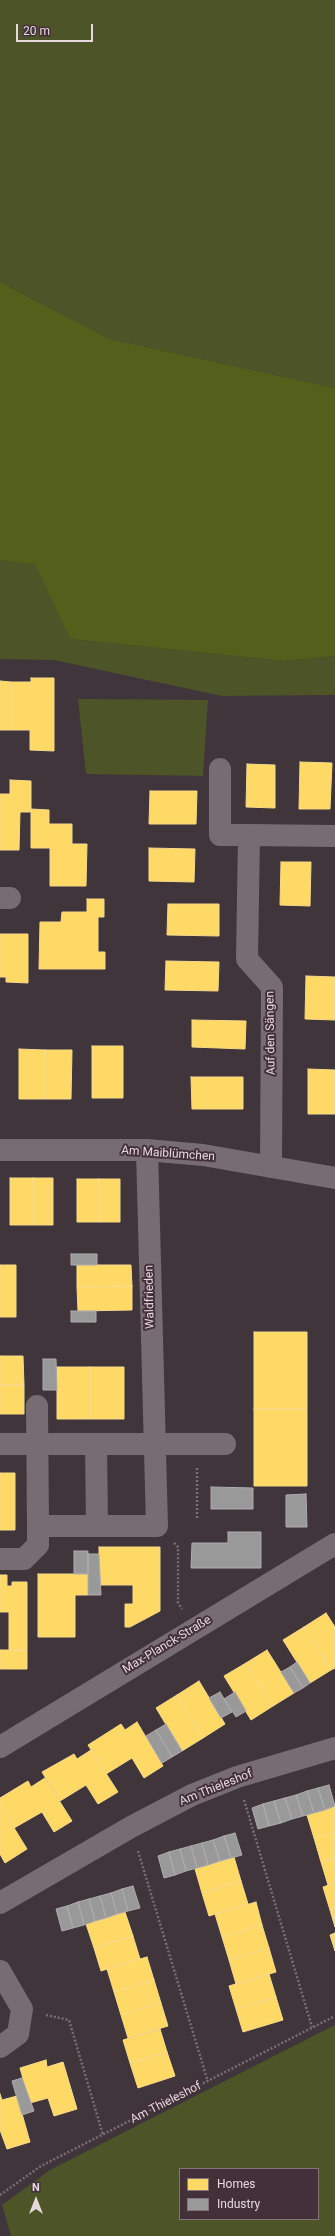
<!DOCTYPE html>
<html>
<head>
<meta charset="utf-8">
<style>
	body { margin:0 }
	#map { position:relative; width:335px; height:2236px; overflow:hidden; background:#3f353a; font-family:Roboto,sans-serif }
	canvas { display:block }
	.legend { position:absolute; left:179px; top:2168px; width:140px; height:52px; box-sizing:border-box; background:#443039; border:1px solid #85747b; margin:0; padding:5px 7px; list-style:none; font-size:12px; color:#e6d9de }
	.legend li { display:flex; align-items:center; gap:8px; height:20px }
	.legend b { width:20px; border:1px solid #85747b }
	.north { position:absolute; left:16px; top:2180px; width:40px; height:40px; -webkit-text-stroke:3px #443039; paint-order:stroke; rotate:0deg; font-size:11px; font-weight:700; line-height:16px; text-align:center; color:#e6d9de }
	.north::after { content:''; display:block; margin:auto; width:14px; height:18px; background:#e6d9de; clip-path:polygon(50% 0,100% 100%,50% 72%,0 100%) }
	.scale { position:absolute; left:16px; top:24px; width:77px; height:18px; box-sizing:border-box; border:2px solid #e6d9de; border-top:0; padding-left:5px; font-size:12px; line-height:14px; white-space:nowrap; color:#e6d9de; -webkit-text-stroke:3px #443039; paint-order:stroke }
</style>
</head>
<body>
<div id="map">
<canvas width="335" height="2236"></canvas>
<ul class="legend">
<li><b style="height:11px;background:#ffd966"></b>Homes</li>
<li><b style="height:11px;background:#999"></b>Industry</li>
</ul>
<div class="north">N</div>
<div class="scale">20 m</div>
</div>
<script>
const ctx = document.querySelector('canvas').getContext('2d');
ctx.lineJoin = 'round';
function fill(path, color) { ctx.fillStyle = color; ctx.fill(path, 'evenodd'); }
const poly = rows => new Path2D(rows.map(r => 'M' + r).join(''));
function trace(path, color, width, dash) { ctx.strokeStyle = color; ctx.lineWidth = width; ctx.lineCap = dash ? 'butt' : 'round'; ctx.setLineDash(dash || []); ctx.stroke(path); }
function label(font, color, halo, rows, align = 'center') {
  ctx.font = font + ' Roboto,sans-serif'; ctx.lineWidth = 4; ctx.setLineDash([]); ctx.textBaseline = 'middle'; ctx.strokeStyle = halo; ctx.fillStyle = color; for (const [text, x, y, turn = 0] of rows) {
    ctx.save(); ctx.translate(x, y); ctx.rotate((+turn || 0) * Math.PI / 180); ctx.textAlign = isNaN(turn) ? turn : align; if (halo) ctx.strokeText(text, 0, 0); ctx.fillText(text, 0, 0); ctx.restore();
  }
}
const green = poly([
	[0,0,335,0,335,388,110,339,0,282],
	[0,559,35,563,70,639,285,661,335,656,335,695,222,696,54,660,0,659],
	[78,699,208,700,203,776,86,774],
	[335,2025,335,2236,11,2236,2,2205,50,2170],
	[180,2169,318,2169,318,2219,180,2219]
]);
const forest = poly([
	[0,282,110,339,335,388,335,656,285,661,70,639,35,564,0,560]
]);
const homes = poly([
	[31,678,54,678,54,751,30,750,30,730,11,730,11,682,31,682,31,678],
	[0,681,11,682,11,730,0,730,0,681],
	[300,762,332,763,330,809,299,809,300,762],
	[247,764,275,765,275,808,246,807,247,764],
	[10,780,31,781,31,812,20,812,19,850,0,850,0,794,10,794,10,780],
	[150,791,197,791,196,824,149,824,150,791],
	[31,809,49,810,49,824,72,824,72,844,87,844,86,886,50,886,50,848,31,848,31,809],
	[149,848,195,849,194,882,149,881,149,848],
	[281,862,311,862,310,906,280,905,281,862],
	[87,899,104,899,104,917,98,917,98,952,105,952,105,969,39,969,40,922,61,922,62,912,87,912,87,899],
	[168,904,219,904,219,936,167,935,168,904],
	[0,934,28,934,28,983,6,982,6,977,0,977,0,934],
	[166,961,219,962,218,991,165,990,166,961],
	[306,976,335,977,335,1020,305,1019,306,976],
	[192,1020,246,1021,245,1049,192,1047,192,1020],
	[92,1046,123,1046,123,1098,92,1098,92,1046],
	[19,1049,45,1050,45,1099,19,1099,19,1049],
	[45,1050,72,1050,71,1099,45,1099,45,1050],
	[308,1069,335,1070,335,1114,308,1114,308,1069],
	[191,1077,243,1077,243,1109,192,1109,191,1077],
	[10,1178,33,1178,33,1225,10,1225,10,1178],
	[33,1178,53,1178,53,1225,33,1225,33,1178],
	[77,1179,99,1179,99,1222,77,1222,77,1179],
	[99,1179,120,1179,120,1222,99,1222,99,1179],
	[0,1265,16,1265,16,1317,0,1317,0,1265],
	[77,1265,131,1265,132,1286,77,1287,77,1265],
	[132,1286,132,1310,78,1311,77,1287,132,1286],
	[254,1332,307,1332,307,1409,254,1409,254,1332],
	[0,1356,23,1356,24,1385,0,1385,0,1356],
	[57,1367,90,1367,90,1419,57,1419,57,1367],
	[90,1367,124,1367,124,1419,90,1419,90,1367],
	[0,1385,24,1385,24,1414,0,1414,0,1385],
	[254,1409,307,1409,307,1486,254,1486,254,1409],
	[0,1473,15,1473,15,1530,0,1530,0,1473],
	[99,1547,160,1547,160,1611,130,1627,125,1627,125,1604,133,1604,133,1585,99,1585,99,1547],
	[38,1574,88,1574,88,1595,75,1595,75,1637,38,1637,38,1574],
	[0,1575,7,1575,7,1586,12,1586,12,1582,27,1582,27,1650,9,1650,9,1612,0,1612,0,1575],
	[326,1613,335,1627,335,1668,331,1670,304,1627,326,1613],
	[304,1627,331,1670,310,1683,283,1640,304,1627],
	[0,1650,27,1650,27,1669,0,1669,0,1650],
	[267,1650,294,1693,273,1706,246,1663,267,1650],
	[246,1663,273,1706,251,1720,224,1676,246,1663],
	[199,1681,225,1724,203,1738,177,1695,199,1681],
	[177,1695,203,1738,182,1751,156,1708,177,1695],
	[137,1722,163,1766,144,1778,132,1758,106,1774,88,1745,121,1724,125,1730,137,1722],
	[91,1750,118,1792,98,1804,86,1785,60,1801,42,1772,74,1754,77,1759,91,1750],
	[45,1778,72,1821,54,1832,42,1812,14,1828,0,1805,0,1798,28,1781,31,1787,45,1778],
	[0,1805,27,1849,5,1863,0,1854,0,1805],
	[335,1806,335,1832,314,1838,307,1815,335,1806],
	[335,1832,335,1858,321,1862,314,1838,335,1832],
	[234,1857,241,1881,202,1893,195,1869,234,1857],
	[335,1858,335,1883,328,1885,321,1862,335,1858],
	[241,1881,248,1904,209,1916,202,1893,241,1881],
	[335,1883,335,1908,330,1910,323,1887,335,1883],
	[256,1902,262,1925,222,1937,215,1914,256,1902],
	[335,1908,335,1927,330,1910,335,1908],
	[125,1912,133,1936,94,1948,86,1924,125,1912],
	[262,1925,269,1948,229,1960,222,1937,262,1925],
	[335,1933,335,1951,330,1935,335,1933],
	[133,1936,140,1959,101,1971,94,1948,133,1936],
	[269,1948,276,1972,236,1984,229,1960,269,1948],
	[147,1957,154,1980,114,1992,107,1969,147,1957],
	[269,1974,276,1997,236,2009,229,1986,269,1974],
	[154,1980,161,2003,121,2015,114,1992,154,1980],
	[276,1997,283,2020,243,2032,236,2009,276,1997],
	[161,2003,168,2026,128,2038,121,2015,161,2003],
	[160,2029,167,2052,130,2063,123,2040,160,2029],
	[167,2052,175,2076,138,2088,130,2063,167,2052],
	[46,2060,47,2067,63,2062,77,2109,54,2116,48,2098,30,2103,20,2068,46,2060],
	[0,2094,2,2100,17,2096,30,2142,7,2149,0,2130,0,2094]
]);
const industry = poly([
	[71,1254,97,1254,97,1265,71,1265,71,1254],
	[71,1311,96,1311,96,1322,71,1322,71,1311],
	[43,1359,56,1359,57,1390,43,1390,43,1359],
	[211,1487,253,1488,253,1509,211,1509,211,1487],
	[306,1494,307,1527,286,1527,286,1495,306,1494],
	[228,1532,261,1532,261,1568,191,1568,192,1543,228,1543,228,1532],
	[74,1551,88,1551,88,1574,74,1574,74,1551],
	[88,1554,99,1554,101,1595,88,1595,88,1554],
	[297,1662,310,1683,303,1688,290,1667,297,1662],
	[290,1667,303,1688,294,1693,281,1672,290,1667],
	[220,1692,232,1712,221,1718,209,1698,220,1692],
	[235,1692,246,1711,236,1717,224,1699,235,1692],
	[166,1724,182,1751,172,1757,156,1730,166,1724],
	[156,1730,172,1757,162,1763,146,1736,156,1730],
	[329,1785,335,1806,325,1810,318,1788,329,1785],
	[318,1788,325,1810,314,1813,307,1791,318,1788],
	[307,1791,314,1813,303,1816,296,1795,307,1791],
	[296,1795,303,1816,292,1819,285,1798,296,1795],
	[285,1798,292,1819,281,1823,274,1801,285,1798],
	[274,1801,281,1823,269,1826,263,1804,274,1801],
	[263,1804,269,1826,258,1829,252,1808,263,1804],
	[235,1833,242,1855,231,1858,224,1836,235,1833],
	[224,1836,231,1858,220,1861,213,1840,224,1836],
	[213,1840,220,1861,208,1865,202,1843,213,1840],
	[202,1843,208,1865,197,1868,191,1846,202,1843],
	[191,1846,197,1868,186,1871,180,1849,191,1846],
	[180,1849,186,1871,175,1875,169,1852,180,1849],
	[169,1852,175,1875,164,1878,158,1856,169,1852],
	[133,1886,140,1908,128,1911,122,1889,133,1886],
	[122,1889,128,1911,117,1914,111,1893,122,1889],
	[111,1893,117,1914,106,1918,100,1896,111,1893],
	[100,1896,106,1918,95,1921,89,1899,100,1896],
	[89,1899,95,1921,84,1925,78,1902,89,1899],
	[78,1902,84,1925,73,1928,67,1906,78,1902],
	[67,1906,73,1928,62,1931,56,1909,67,1906],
	[22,2078,34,2111,22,2115,12,2081,22,2078]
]);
const path = poly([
	[197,1468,197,1520],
	[174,1543,178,1547,178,1603,182,1609],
	[244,1800,312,2027],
	[138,1851,208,2082],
	[46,2015,69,2020,103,2135],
	[0,2195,41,2166,335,2016]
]);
const minor = poly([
	[220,769,220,835,249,835],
	[0,898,10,898],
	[0,1150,147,1150,203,1155,335,1178],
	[271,1167,272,987,247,959,249,835,335,836],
	[37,1406,38,1526,157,1526,147,1150],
	[0,1444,225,1444],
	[96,1444,97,1526],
	[0,1559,24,1559,38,1545,38,1526],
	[0,1747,335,1544],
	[0,1903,131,1827,192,1795,237,1777,335,1748],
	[0,1971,22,2009,18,2034,0,2047]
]);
const streetNames = [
	["Auf den Sängen",271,1033,-91],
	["Am Maiblümchen",168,1154,4],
	["Waldfrieden",150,1297,-91],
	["Max-Planck-Straße",167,1645,-31],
	["Am Thieleshof",216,1788,-22],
	["Am Thieleshof",166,2103,-27]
];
fill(green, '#4d5528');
fill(forest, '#545f1b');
fill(homes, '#ffd966');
trace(homes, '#f8d98a', 1);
fill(industry, '#999');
trace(industry, '#b0acae', 1);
trace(path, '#786f73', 2.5, [2, 2]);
trace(minor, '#776c71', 22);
label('12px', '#e6d9de', '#443039', streetNames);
</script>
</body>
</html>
